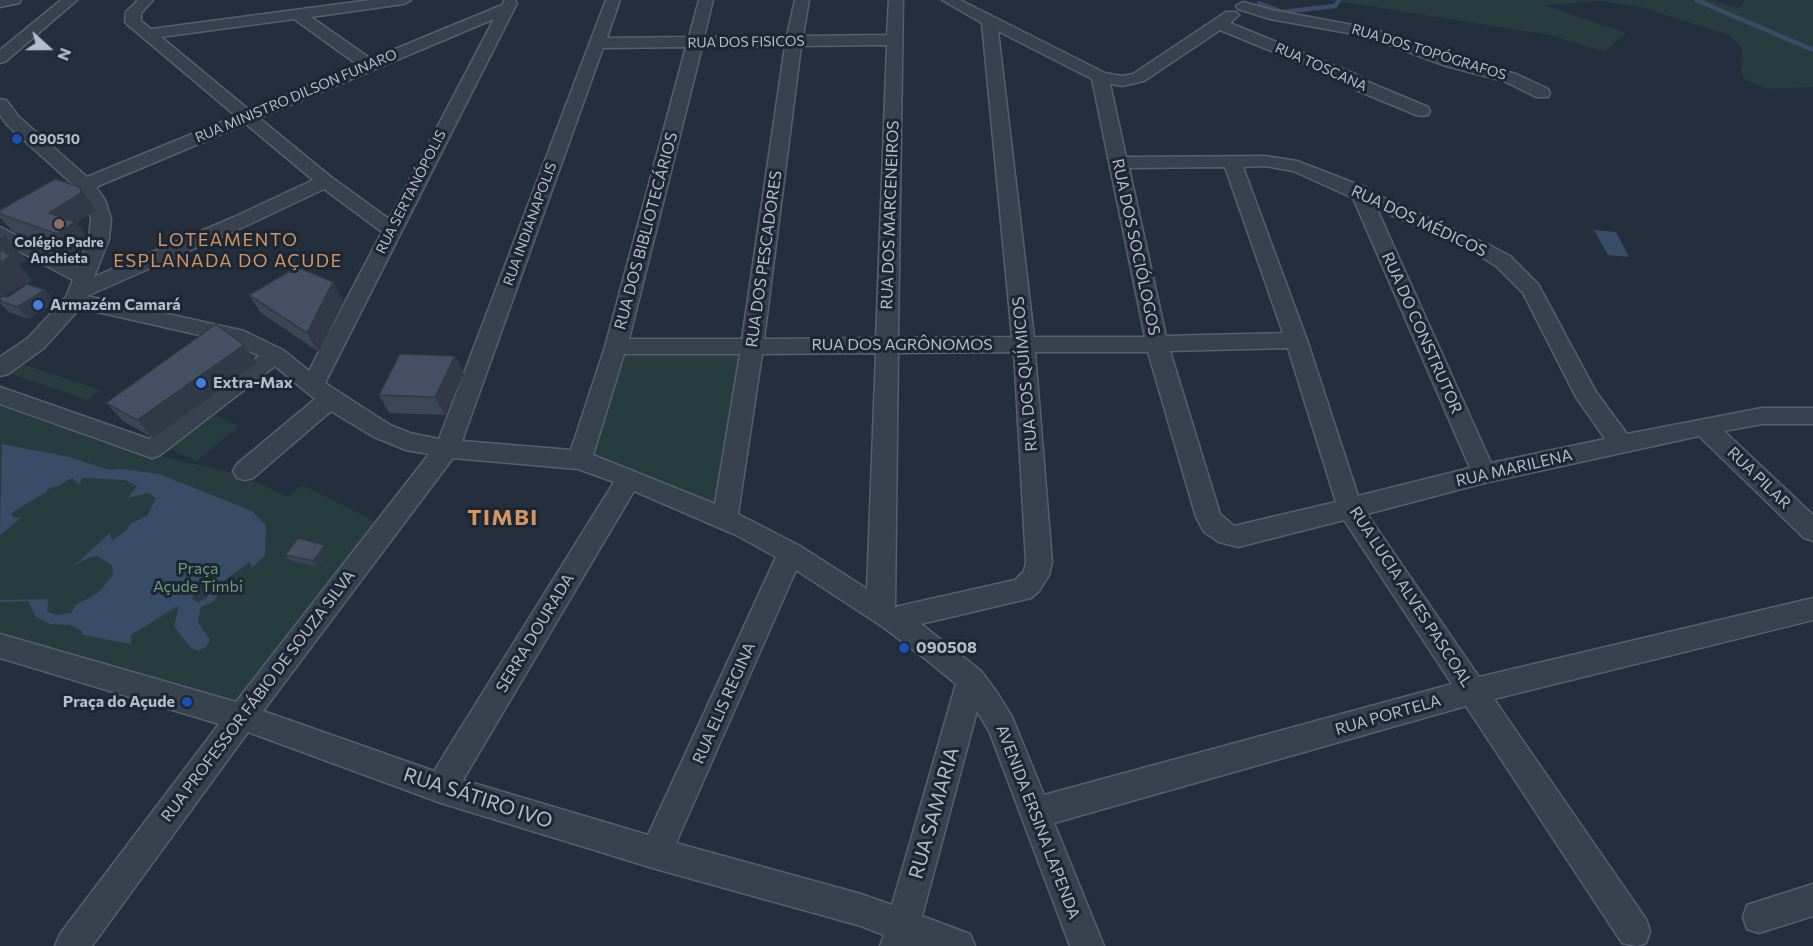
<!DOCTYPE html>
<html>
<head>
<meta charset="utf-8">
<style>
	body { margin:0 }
	#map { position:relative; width:1813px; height:946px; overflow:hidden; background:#242f3e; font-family:Commissioner,sans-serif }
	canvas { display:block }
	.north { position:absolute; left:18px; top:18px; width:60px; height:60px; -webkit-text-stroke:4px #1d2633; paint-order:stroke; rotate:111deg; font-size:16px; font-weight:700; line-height:24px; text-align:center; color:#b4bcc9 }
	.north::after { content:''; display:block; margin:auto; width:21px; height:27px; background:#b4bcc9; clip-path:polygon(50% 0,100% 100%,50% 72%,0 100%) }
</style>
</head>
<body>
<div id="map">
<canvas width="1813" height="946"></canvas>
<div class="north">N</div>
</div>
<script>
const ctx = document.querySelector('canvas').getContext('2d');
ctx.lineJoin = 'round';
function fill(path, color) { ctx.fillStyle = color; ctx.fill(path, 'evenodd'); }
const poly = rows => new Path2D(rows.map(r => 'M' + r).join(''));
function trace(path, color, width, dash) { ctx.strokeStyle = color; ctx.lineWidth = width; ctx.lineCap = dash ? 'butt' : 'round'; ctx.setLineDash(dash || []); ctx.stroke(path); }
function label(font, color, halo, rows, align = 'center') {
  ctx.font = font + ' Commissioner,sans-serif'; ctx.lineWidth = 6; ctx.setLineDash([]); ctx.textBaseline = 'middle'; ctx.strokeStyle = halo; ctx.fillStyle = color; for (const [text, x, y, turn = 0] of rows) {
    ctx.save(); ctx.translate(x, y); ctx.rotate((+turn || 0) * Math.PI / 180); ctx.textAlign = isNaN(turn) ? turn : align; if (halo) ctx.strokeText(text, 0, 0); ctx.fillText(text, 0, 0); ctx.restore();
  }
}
const green = poly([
	[1331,0,1712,0,1739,8,1745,0,1813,0,1813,87,1768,89,1744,79,1741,73,1743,58,1741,46,1729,35,1640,7,1600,1,1543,5,1626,33,1604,52,1550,35],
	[752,346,725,519,580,460,616,347],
	[22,364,100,390,88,400,9,373],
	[0,405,104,443,242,475,288,497,302,485,386,527,247,710,0,636],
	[208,412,239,426,197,461,166,447]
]);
const water = poly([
	[1594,230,1616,232,1629,257,1608,255],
	[2,444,69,457,109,470,122,469,159,474,252,511,266,526,265,555,252,568,250,562,225,580,214,601,193,611,186,607,176,607,131,635,131,644,83,635,81,630,70,625,50,624,36,617,28,601,0,602,0,600,48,599,47,612,57,615,71,613,76,605,98,593,113,575,112,565,97,556,87,558,73,567,110,533,112,540,126,531,130,524,148,515,156,498,148,493,128,498,137,486,125,480,83,478,79,484,72,478,58,486,49,488,45,493,14,511,11,515,16,518,22,517,0,535],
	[213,574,211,592,206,598,195,604,192,602,193,596,203,578,208,579]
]);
const stream = poly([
	[1696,0,1813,50],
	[1259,3,1282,12,1335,6,1339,0]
]);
const canal = poly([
	[188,598,196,601,200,608,198,623,210,640,206,647,198,651,190,647,174,626,180,601,188,598]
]);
const minor = poly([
	[0,0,21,0,19,3,0,7,0,0],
	[61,0,77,0,6,61,0,63,0,50,61,0],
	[138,0,153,0,141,13,141,21,151,29,370,0,411,0,404,4,311,17,371,59,502,5,505,0,515,0,517,3,325,383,390,425,410,433,439,439,606,0,620,0,607,38,689,37,699,0,713,0,704,37,787,36,795,0,809,0,803,36,887,35,889,0,903,0,898,338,1012,337,982,23,942,0,960,0,1105,73,1122,76,1133,74,1226,12,1236,12,1239,15,1230,23,1357,75,1368,82,1428,107,1430,111,1428,115,1422,116,1416,115,1356,90,1345,81,1220,30,1144,81,1122,86,1110,84,1126,157,1265,156,1297,161,1367,188,1369,191,1489,245,1510,256,1538,284,1596,392,1627,434,1762,408,1813,408,1813,424,1762,424,1724,431,1813,515,1813,541,1804,538,1699,436,1484,483,1367,514,1479,677,1813,598,1813,620,1494,699,1646,919,1650,931,1646,943,1637,946,1622,943,1466,706,1054,823,1104,946,1070,946,990,733,977,711,922,916,970,934,975,946,880,946,884,935,861,926,656,869,441,803,248,732,92,946,55,946,60,934,219,724,0,658,0,634,236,702,429,454,406,450,374,437,331,411,253,478,245,480,237,478,233,471,237,464,315,399,275,366,160,455,152,458,0,404,0,387,149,439,259,356,230,342,80,308,44,348,8,374,0,376,0,357,28,338,66,297,73,280,0,241,0,227,78,267,89,239,91,219,87,200,78,189,7,125,0,115,0,99,6,100,19,117,87,177,236,116,128,25,125,22,126,12,138,0],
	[294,19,358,65,249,110,161,37,294,19],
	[494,19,389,219,331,177,259,118,494,19],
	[998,31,1092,79,1145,337,1034,337,998,31],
	[887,45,876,338,764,339,801,46,887,45],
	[785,46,742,339,629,339,702,47,785,46],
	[686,47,605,347,571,450,462,441,603,48,686,47],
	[246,124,313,180,234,217,94,277,109,239,111,219,105,200,96,187,246,124],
	[1265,166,1293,171,1353,198,1470,468,1358,496,1307,340,1243,167,1265,166],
	[1225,167,1283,333,1166,336,1129,168,1225,167],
	[324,189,382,232,309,371,283,350,244,331,87,296,248,225,324,189],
	[1377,209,1475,253,1496,266,1523,293,1576,397,1605,439,1491,463,1377,209],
	[1288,348,1336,502,1234,526,1220,514,1170,351,1288,348],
	[1014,352,1026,562,1024,571,1015,580,895,607,898,353,1014,352],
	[1035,352,1148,352,1196,517,1204,532,1219,542,1238,547,1344,520,1452,684,1044,795,1012,717,998,694,981,671,921,624,1031,598,1039,591,1049,575,1052,562,1035,352],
	[876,353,867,589,800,546,738,514,762,354,876,353],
	[624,354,740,354,715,504,593,455,624,354],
	[453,458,578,469,614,482,434,771,263,711,453,458],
	[634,491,736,535,776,557,648,835,463,780,634,491],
	[796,570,883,627,928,661,956,684,892,905,861,894,676,843,796,570],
	[1243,2,1272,10,1374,29,1457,59,1516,74,1548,89,1550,93,1548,97,1536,97,1504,81,1446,66,1365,36,1270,19,1238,9,1236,6,1243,2],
	[1813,884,1813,916,1759,933,1747,929,1743,917,1747,905,1813,884]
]);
const wall = poly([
	[80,187,93,206,95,211,76,223,90,240,72,252,12,231,0,217,0,210],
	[5,236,26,260,18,264,32,280,4,296,8,297,45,290,56,302,28,319,9,312,0,303],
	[249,295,344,301,319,352,261,313],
	[455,356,464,374,445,415,389,413,379,395],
	[257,363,153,438,123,421,106,403],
	[330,551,317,567,290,560,285,555]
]);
const shadedWall = poly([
	[80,187,93,206,95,211,76,223,90,240,72,252,57,234,49,213],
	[5,236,26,260,18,264,32,280,0,298,0,239],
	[333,282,344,301,319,352,307,333],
	[45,290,56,302,28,319,17,307],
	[244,345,257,363,153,438,137,420],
	[455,356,464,374,445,415,435,397],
	[325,545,330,551,317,567,313,561]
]);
const building = poly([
	[55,179,80,187,81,193,49,213,75,222,57,234,0,214,0,210,55,179],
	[0,233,5,236,0,239,0,233],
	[0,250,11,256,0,262,0,250],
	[297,267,333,282,307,333,249,295,297,267],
	[27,284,45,290,17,307,0,301,0,298,3,296,8,297,27,284],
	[216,324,244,345,137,420,106,403,216,324],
	[400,354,455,356,435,397,379,395,400,354],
	[298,538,325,545,313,561,285,555,298,538]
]);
const markers = [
	[17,139,6,"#1a4fb4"],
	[59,224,6,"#8d6e63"],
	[38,305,6,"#3f7fe0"],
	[201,383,6,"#3f7fe0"],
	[904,648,6,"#1a4fb4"],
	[187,702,6,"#1a4fb4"]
];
const farStreetnames = [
	["RUA DOS FISICOS",746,42,-1],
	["RUA DOS TOPÓGRAFOS",1429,52,17],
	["RUA TOSCANA",1321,67,24],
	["RUA MINISTRO DILSON FUNARO",296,96,-23],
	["RUA SERTANÓPOLIS",411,192,-63],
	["RUA INDIANAPOLIS",530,224,-70]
];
const farPoinames = [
	["090510",29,139],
	["Colégio Padre",59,242,"center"],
	["Anchieta",59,258,"center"]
];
const streetNames = [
	["RUA DOS MARCENEIROS",890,215,-88],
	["RUA DOS MÉDICOS",1419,221,25],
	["RUA DOS BIBLIOTECÁRIOS",646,231,-75],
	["RUA DOS SOCIÓLOGOS",1136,247,78],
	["RUA DOS PESCADORES",764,259,-82],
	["RUA DO CONSTRUTOR",1422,333,66],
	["RUA DOS AGRÔNOMOS",902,345],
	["RUA DOS QUÍMICOS",1025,374,-95],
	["RUA MARILENA",1514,468,-13],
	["RUA PILAR",1759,478,44],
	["RUA LUCIA ALVES PASCOAL",1411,597,57],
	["SERRA DOURADA",535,633,-59],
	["RUA PROFESSOR FÁBIO DE SOUZA SILVA",258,696,-53],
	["RUA ELIS REGINA",724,703,-66],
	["RUA PORTELA",1388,715,-16],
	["AVENIDA ERSINA LAPENDA",1038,822,69]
];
const poiNames = [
	["Armazém Camará",50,305],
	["Extra-Max",213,383],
	["090508",916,648],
	["Praça do Açude",175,702,"right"]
];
const parkNames = [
	["Praça",198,569],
	["Açude Timbi",198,587]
];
const neighbourhoodNames = [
	["LOTEAMENTO",228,240],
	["ESPLANADA DO AÇUDE",228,261]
];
const nearStreetnames = [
	["RUA SÁTIRO IVO",478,798,18],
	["RUA SAMARIA",934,813,-74]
];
const districtNames = [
	["TIMBI",503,518]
];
fill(green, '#263c3f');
fill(water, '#394c67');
trace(stream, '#394c67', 4.5);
fill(canal, '#394c67');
trace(minor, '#565f6c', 3);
fill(minor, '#38414e');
fill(wall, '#3b4654');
fill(shadedWall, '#303945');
fill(building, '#455162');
trace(building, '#303945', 1.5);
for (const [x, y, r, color] of markers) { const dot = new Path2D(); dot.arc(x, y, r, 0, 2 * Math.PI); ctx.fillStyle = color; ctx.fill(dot); trace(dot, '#1d2633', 2); }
label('14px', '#b4bcc9', '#1d2633', farStreetnames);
label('bold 14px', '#b4bcc9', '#1d2633', farPoinames, 'left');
label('16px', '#b4bcc9', '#1d2633', streetNames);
label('bold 16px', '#b4bcc9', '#1d2633', poiNames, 'left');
label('16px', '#6b9a76', '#1d2633', parkNames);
ctx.letterSpacing = '1.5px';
label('18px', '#d59563', '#1d2633', neighbourhoodNames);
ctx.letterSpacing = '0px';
label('20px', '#b4bcc9', '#1d2633', nearStreetnames);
ctx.letterSpacing = '1.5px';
label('bold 22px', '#d59563', '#1d2633', districtNames);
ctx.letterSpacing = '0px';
</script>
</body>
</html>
